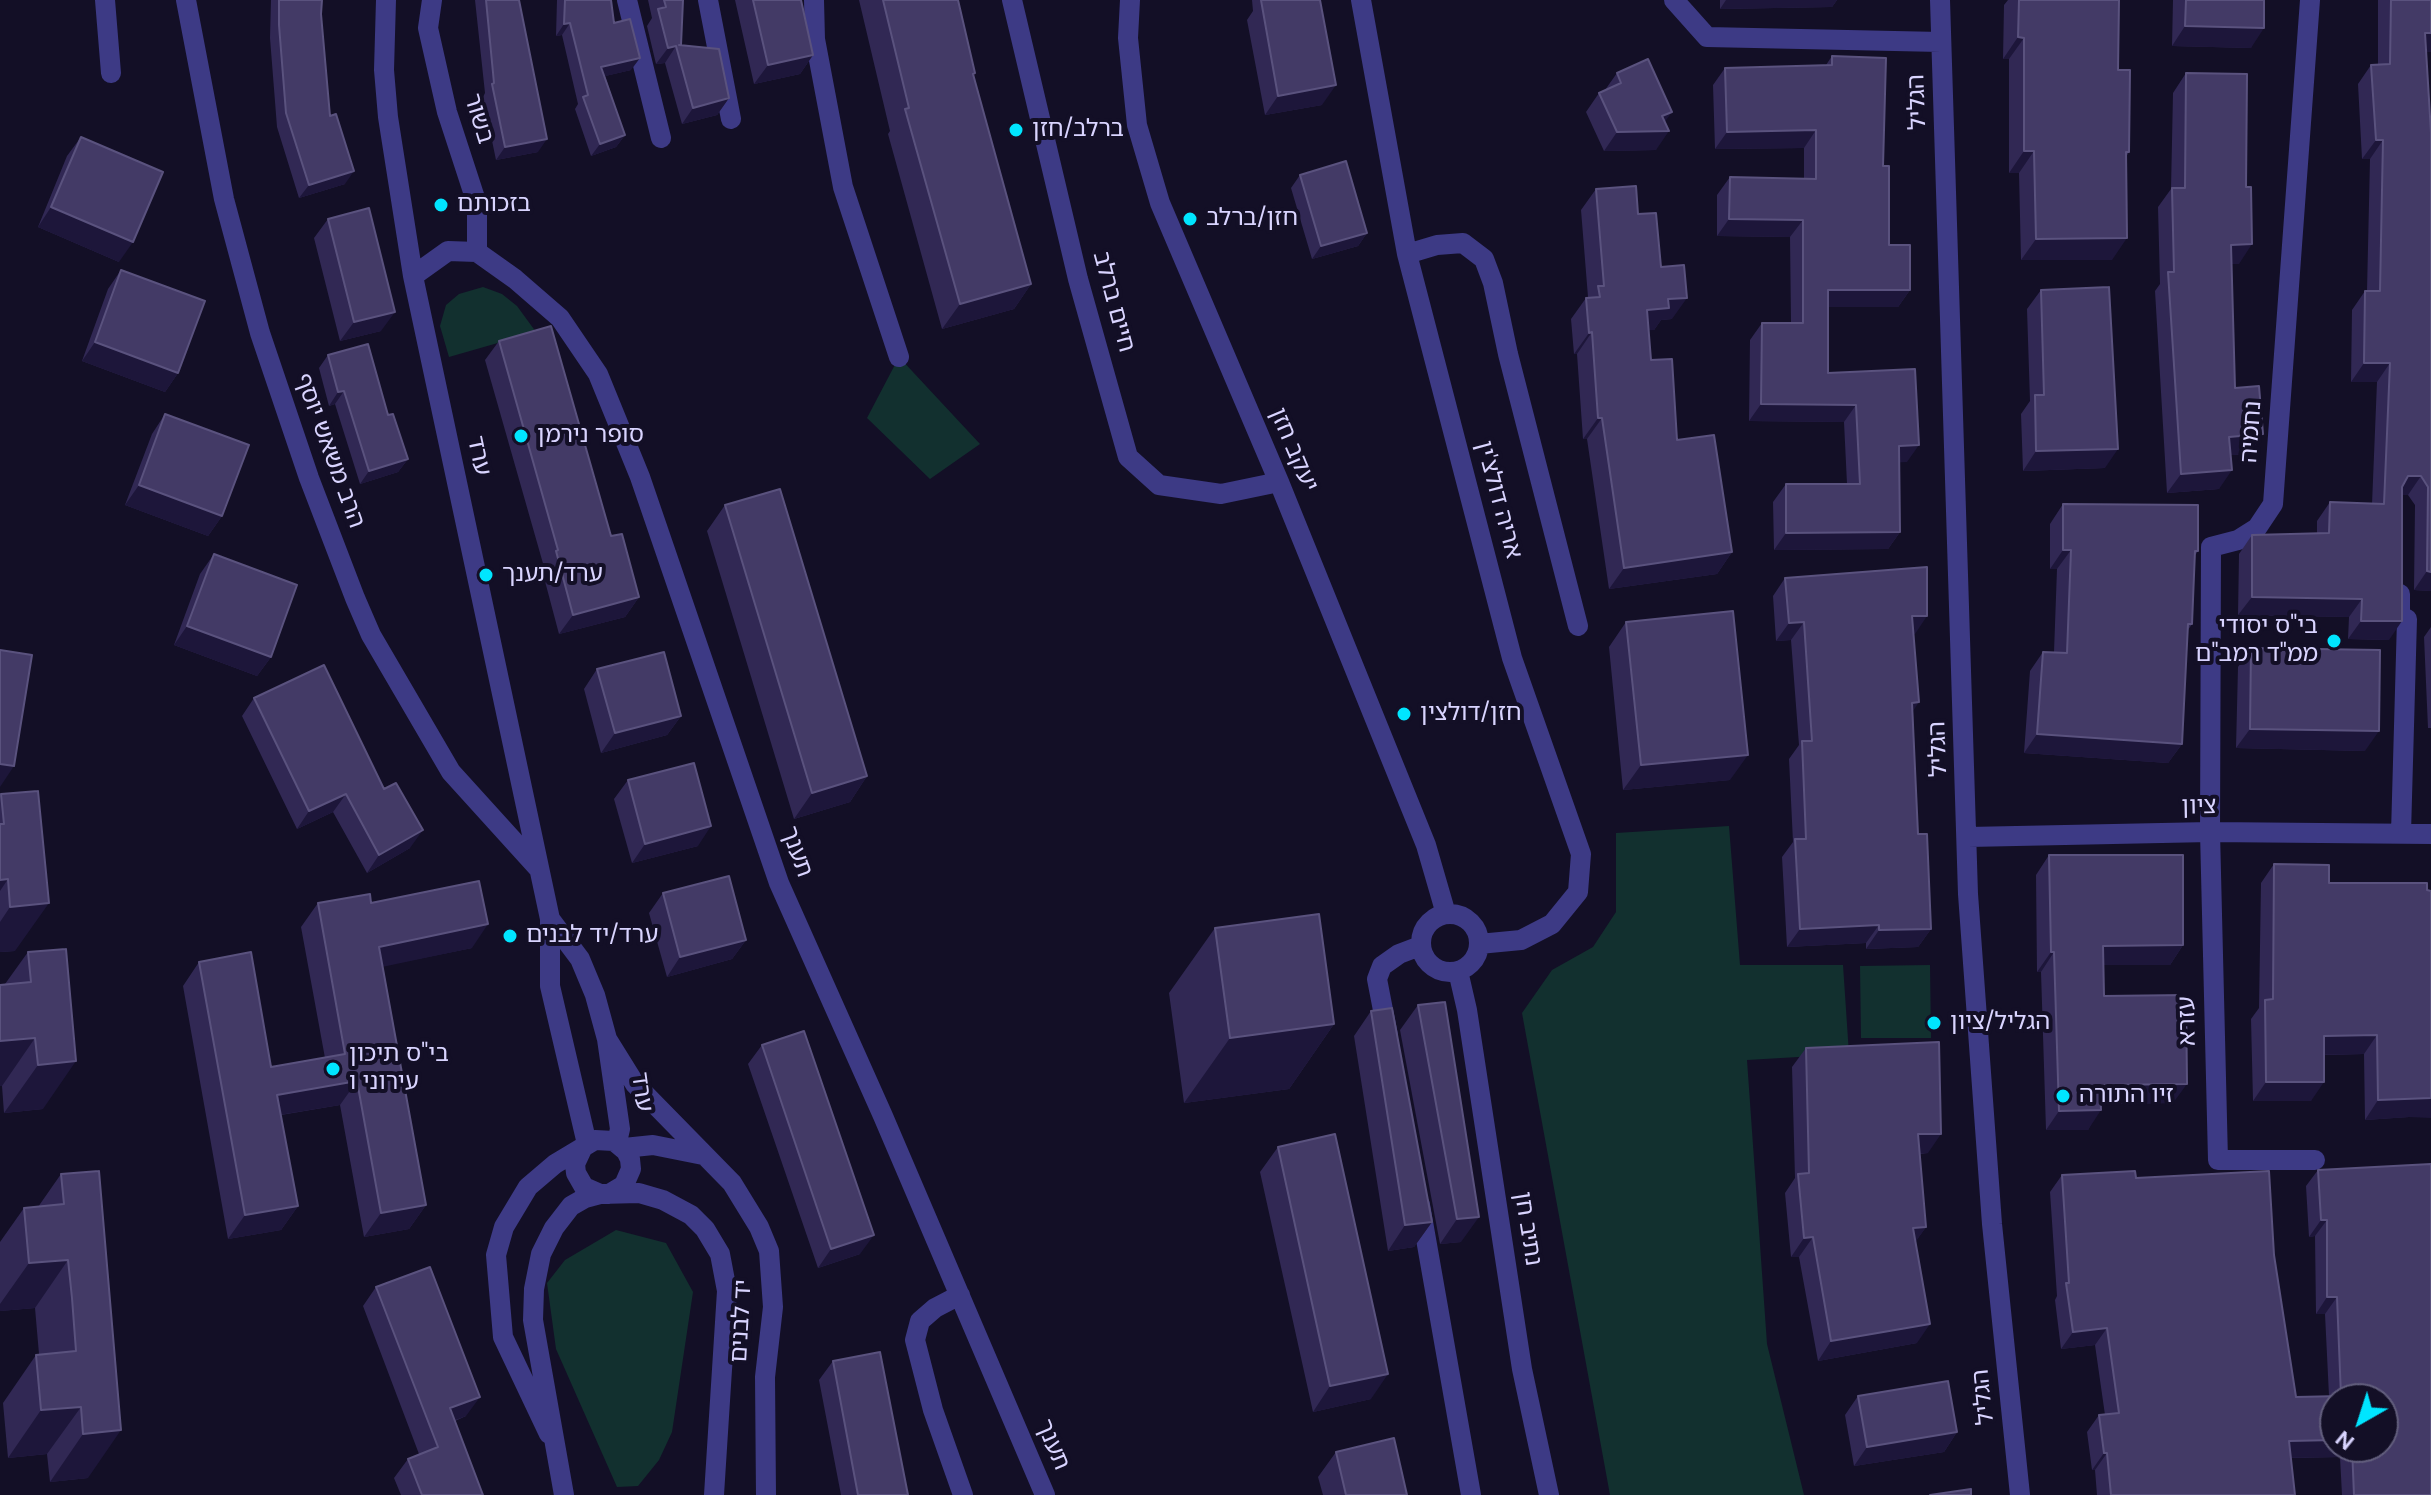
<!DOCTYPE html>
<html>
<head>
<meta charset="utf-8">
<style>
	body { margin:0 }
	#map { position:relative; width:2431px; height:1495px; overflow:hidden; background:#130f26; font-family:"DM Sans",sans-serif }
	canvas { display:block }
	.north { position:absolute; left:2319px; top:1383px; width:80px; height:80px; box-sizing:border-box; background:#130f26; border:2px solid #625e7d; border-radius:50%; rotate:219deg; font-size:22px; font-weight:700; line-height:32px; text-align:center; color:#d9d4ff }
	.north::after { content:''; display:block; margin:auto; width:28px; height:36px; background:#00e5ff; clip-path:polygon(50% 0,100% 100%,50% 72%,0 100%) }
</style>
</head>
<body>
<div id="map">
<canvas width="2431" height="1495"></canvas>
<div class="north">N</div>
</div>
<script>
const ctx = document.querySelector('canvas').getContext('2d');
ctx.lineJoin = 'round';
function fill(path, color) { ctx.fillStyle = color; ctx.fill(path, 'evenodd'); }
const poly = rows => new Path2D(rows.map(r => 'M' + r).join(''));
function trace(path, color, width, dash) { ctx.strokeStyle = color; ctx.lineWidth = width; ctx.lineCap = dash ? 'butt' : 'round'; ctx.setLineDash(dash || []); ctx.stroke(path); }
function label(font, color, halo, rows, align = 'center') {
  ctx.font = font + ' "DM Sans","Noto Sans Hebrew",sans-serif'; ctx.lineWidth = 8; ctx.setLineDash([]); ctx.textBaseline = 'middle'; ctx.strokeStyle = halo; ctx.fillStyle = color; for (const [text, x, y, turn = 0] of rows) {
    ctx.save(); ctx.translate(x, y); ctx.rotate((+turn || 0) * Math.PI / 180); ctx.textAlign = isNaN(turn) ? turn : align; if (halo) ctx.strokeText(text, 0, 0); ctx.fillText(text, 0, 0); ctx.restore();
  }
}
const green = poly([
	[483,287,502,294,517,306,536,332,449,357,440,326,446,305,459,294],
	[899,357,980,444,930,479,867,418],
	[1729,826,1740,965,1843,965,1849,1054,1747,1060,1767,1344,1804,1495,1610,1495,1522,1013,1552,970,1593,947,1616,912,1616,833],
	[1930,965,1931,1038,1861,1038,1860,966],
	[616,1230,666,1243,693,1292,672,1432,659,1460,638,1486,617,1487,556,1349,547,1283,565,1260]
]);
const minor = poly([
	[105,0,111,73],
	[186,0,224,199,260,333,309,478,355,598,371,635,451,772,538,868],
	[386,0,384,70,388,117,413,276,550,919,550,986,587,1144],
	[432,0,428,28,447,112,477,204,477,252],
	[627,0,661,138],
	[708,0,731,119],
	[814,0,815,39,843,187,899,357],
	[1012,0,1078,279,1128,457,1159,485,1221,494,1279,482],
	[1130,0,1128,38,1137,125,1160,203,1279,482,1426,845,1446,914],
	[1361,0,1407,254,1512,658,1581,854,1578,892,1552,924,1521,940,1479,944],
	[1674,0,1707,37,1941,42],
	[1940,0,1968,894,1992,1224,2020,1495],
	[2310,0,2273,504,2257,528,2238,540,2211,547,2210,832,2218,1160,2315,1160],
	[477,252,515,279,560,318,598,374,640,477,779,883,883,1116,1045,1495],
	[1407,254,1437,245,1463,243,1484,259,1493,283,1508,354,1578,626],
	[413,276,448,251,477,252],
	[2400,594,2400,619,2407,619,2401,833],
	[1968,837,2210,832,2431,834],
	'1421 943a29 29 0 1 1 58 0a29 29 0 1 1-58 0Z',
	[550,919,580,959,595,995,607,1039,620,1129,617,1142],
	[1458,971,1467,1010,1522,1369,1549,1495],
	[1388,1036,1377,979,1382,966,1399,954,1420,946],
	[607,1039,635,1084,732,1183,759,1227,769,1251,773,1307,765,1377,766,1495],
	[624,1148,653,1145,703,1155],
	[582,1149,575,1164,576,1173,584,1187,600,1194],
	[1420,1205,1471,1495],
	[960,1295,935,1308,920,1321,915,1340,933,1410,963,1495],
	[549,1434,503,1337,496,1255,504,1227,528,1187,555,1164,595,1140,614,1141,626,1151,630,1159,631,1169,624,1185,609,1194],
	[564,1495,533,1320,534,1289,541,1254,554,1228,571,1206,585,1198,600,1194,639,1193,663,1200,691,1215,705,1229,720,1254,727,1291,714,1495]
]);
const wall = poly([
	[271,0,322,0,321,14,330,116,345,184,299,198,277,127,270,38],
	[475,0,519,0,538,152,496,160,483,97,485,93],
	[557,0,611,0,614,23,631,70,605,76,625,135,616,147,591,156,575,109,578,104,562,35,556,36],
	[648,0,683,0,681,45,729,98,717,115,682,124,665,63,656,64,647,26,652,18],
	[735,0,801,0,813,55,800,74,754,84],
	[859,0,958,0,973,76,1031,284,1014,309,942,329,888,134,890,131],
	[1252,0,1320,0,1322,105,1265,115,1247,20,1253,11],
	[1720,0,1837,0,1832,7,1720,9],
	[2008,0,2119,0,2118,70,2129,152,2126,157,2112,260,2021,260,2019,173,2009,173,2009,59,2003,59,2004,5],
	[2173,0,2264,0,2251,48,2172,46],
	[2378,0,2431,0,2426,52,2431,591,2414,590,2415,505,2408,495,2402,495,2389,640,2348,639,2349,617,2238,615,2239,554,2252,535,2317,534,2317,521,2330,502,2372,504,2377,382,2351,382,2352,310,2365,291,2367,291,2370,159,2362,159,2358,84,2371,65,2378,65],
	[1832,56,1883,166,1889,245,1910,290,1898,307,1828,307,1828,373,1907,462,1899,462,1900,532,1888,549,1774,550,1773,502,1786,484,1847,484,1844,422,1749,421,1750,340,1762,323,1791,323,1790,237,1717,236,1717,195,1730,177,1804,179,1804,148,1715,149,1713,85,1725,68,1826,65],
	[1617,73,1665,121,1656,150,1604,151,1586,112,1599,93,1605,90],
	[2186,73,2239,264,2231,264,2235,388,2249,454,2231,455,2219,489,2167,493,2155,291,2160,284,2158,207,2171,189,2173,93],
	[81,137,119,262,38,227,67,156],
	[1300,175,1367,233,1358,246,1312,259,1291,188],
	[1596,189,1638,214,1661,267,1672,319,1661,320,1654,330,1648,330,1651,360,1677,440,1732,552,1717,574,1609,589,1587,439,1583,439,1577,354,1574,354,1571,319,1586,298,1588,297,1581,210],
	[328,219,381,331,340,341,314,238],
	[121,270,178,373,165,392,82,361,108,289],
	[2041,290,2105,468,2023,471,2021,414,2030,401,2027,309],
	[499,341,611,536,639,597,625,617,559,634,542,570,544,567,485,360],
	[328,355,388,415,408,459,398,472,360,484,335,404,329,406,319,368],
	[165,414,222,516,208,536,125,505,152,434],
	[2063,504,2198,551,2194,557,2192,624,2188,630,2182,744,2168,763,2024,753,2030,671,2043,652,2054,652,2057,569,2050,569,2050,524],
	[725,505,867,776,850,802,794,819,707,531],
	[214,554,271,657,257,676,174,645,200,574],
	[1785,578,1915,634,1914,634,1913,712,1918,834,1931,929,1918,947,1866,949,1866,943,1787,947,1782,857,1793,842,1789,759,1799,745,1791,640,1776,641,1773,596],
	[1626,622,1730,780,1623,790,1609,647],
	[2431,627,2431,728,2428,728,2424,637],
	[2251,648,2365,751,2236,748,2238,667],
	[597,669,681,716,667,735,601,753,584,689],
	[254,698,410,848,367,873,333,812,297,829,242,716],
	[628,780,698,846,632,863,614,799],
	[1,794,15,951,0,952,0,796],
	[2049,855,2183,945,2170,965,2104,965,2104,996,2173,1103,2101,1104,2088,1130,2046,1130,2041,972,2037,972,2036,875],
	[2274,864,2329,883,2409,1117,2365,1120,2364,1054,2324,1055,2311,1101,2253,1101,2251,1019,2259,1008,2261,883],
	[663,893,746,940,732,959,667,977,649,913],
	[318,903,371,903,472,948,383,966,426,1205,409,1229,364,1237,340,1105,281,1115,298,1206,281,1230,228,1239,183,986,199,962,271,1067,325,1058,301,927],
	[1215,928,1334,1024,1289,1089,1184,1103,1169,993],
	[28,952,43,1109,4,1113,2,1086,0,1086,0,985,5,984],
	[1418,1005,1461,1242,1440,1244,1400,1030],
	[1371,1011,1432,1222,1414,1247,1388,1251,1354,1036],
	[762,1045,860,1254,818,1268,748,1064],
	[1806,1048,1928,1153,1919,1154,1926,1227,1915,1242,1917,1343,1818,1361,1799,1257,1791,1257,1785,1193,1795,1178,1792,1067],
	[1278,1147,1371,1399,1313,1412,1260,1172],
	[2318,1170,2431,1495,2342,1495,2340,1457,2291,1458,2295,1495,2097,1495,2095,1470,2092,1470,2087,1432,2099,1415,2105,1415,2095,1345,2061,1349,2055,1300,2057,1296,2050,1192,2062,1175,2136,1178,2274,1255,2296,1397,2329,1396,2325,1314,2316,1314,2315,1236,2309,1237,2306,1186],
	[2383,1399,2383,1447,2335,1447],
	[61,1174,88,1478,50,1482,47,1454,8,1458,3,1403,36,1355,39,1354,35,1308,0,1311,0,1242,24,1208,38,1207],
	[376,1287,466,1416,455,1421,483,1495,401,1495,394,1478,408,1459,419,1454,363,1306],
	[833,1361,908,1495,841,1495,819,1380],
	[1858,1396,1957,1432,1944,1452,1854,1466,1845,1415],
	[1336,1452,1407,1495,1323,1495,1318,1477]
]);
const shadedWall = poly([
	[1726,0,1837,0,1832,7,1720,9],
	[570,23,562,35,556,36,564,24],
	[2185,26,2264,28,2251,48,2172,46],
	[2425,33,2431,33,2431,52,2412,52],
	[2018,37,2024,38,2009,59,2003,59],
	[676,46,665,63,656,64,668,48],
	[813,55,800,74,754,84,768,65],
	[640,58,631,70,593,79,601,67],
	[1336,85,1322,105,1265,115,1278,96],
	[729,98,717,115,682,124,693,108],
	[1672,112,1658,131,1669,131,1656,150,1604,151,1617,132],
	[1816,130,1804,148,1715,149,1727,132],
	[625,135,616,147,591,156,600,144],
	[547,139,538,152,496,160,505,147],
	[2376,140,2383,140,2370,159,2362,159],
	[2024,151,2034,151,2019,173,2009,173],
	[354,171,345,184,299,198,309,185],
	[51,207,133,242,119,262,38,227],
	[1729,219,1803,220,1790,237,1717,236],
	[1367,233,1358,246,1312,259,1321,246],
	[2127,238,2112,260,2021,260,2036,239],
	[2252,244,2239,264,2217,264,2231,245],
	[1031,284,1014,309,942,329,960,304],
	[1828,290,1910,290,1898,307,1816,307],
	[1687,298,1672,319,1661,320,1654,330,1632,331,1647,310,1668,299],
	[395,312,381,331,340,341,354,322],
	[1592,332,1577,354,1574,354,1589,333],
	[95,342,178,373,165,392,82,361],
	[2364,363,2390,363,2377,382,2351,382],
	[344,391,335,404,329,406,338,392],
	[1761,404,1856,405,1844,422,1749,421],
	[1598,418,1602,418,1587,439,1583,439],
	[2263,434,2249,454,2216,456,2229,437],
	[1919,445,1907,462,1887,463,1899,446],
	[2118,449,2105,468,2023,471,2036,451],
	[408,459,398,472,360,484,369,471],
	[2232,470,2219,489,2167,493,2181,474],
	[2408,476,2421,476,2408,495,2395,495],
	[139,485,222,516,208,536,125,505],
	[1900,532,1888,549,1774,550,1786,533],
	[2063,550,2071,550,2057,569,2050,569],
	[1732,552,1717,574,1609,589,1624,568],
	[2427,571,2431,572,2431,591,2414,590],
	[639,597,625,617,559,634,573,615],
	[2252,597,2362,599,2349,617,2238,615],
	[1912,616,1927,616,1915,634,1900,634],
	[2361,621,2402,621,2389,640,2348,639],
	[1804,622,1791,640,1776,641,1789,623],
	[187,626,271,657,257,676,174,645],
	[1919,702,1907,720,1912,703],
	[681,716,667,735,601,753,615,733],
	[2250,729,2379,731,2365,751,2236,748],
	[2037,734,2182,744,2168,763,2024,753],
	[1748,755,1730,780,1623,790,1641,765],
	[0,764,14,766,0,787],
	[867,776,850,802,794,819,812,793],
	[346,794,333,812,297,829,309,811],
	[711,826,698,846,632,863,645,844],
	[423,830,410,848,367,873,379,855],
	[8,879,0,891,0,880],
	[49,903,15,951,0,952,0,922,10,907],
	[488,924,472,948,363,971,379,947],
	[1879,925,1866,943,1787,947,1800,929],
	[1931,929,1918,947,1866,949,1879,930],
	[746,940,732,959,667,977,680,957],
	[2183,945,2170,965,2090,965,2103,946],
	[2051,952,2054,952,2041,972,2037,972],
	[1334,1024,1289,1089,1184,1103,1230,1038],
	[2377,1035,2364,1054,2310,1055,2324,1036],
	[35,1038,2,1086,0,1086,0,1041],
	[76,1061,43,1109,4,1113,38,1065],
	[357,1081,340,1105,261,1118,277,1095],
	[2266,1082,2324,1082,2311,1101,2253,1101],
	[2187,1084,2173,1103,2087,1104,2100,1085],
	[2431,1098,2431,1118,2409,1117,2365,1120,2378,1100],
	[2101,1110,2088,1130,2046,1130,2059,1111],
	[1918,1134,1941,1134,1928,1153,1904,1154],
	[426,1205,409,1229,364,1237,381,1213],
	[298,1206,281,1230,228,1239,245,1215],
	[1479,1217,1461,1242,1440,1244,1457,1219],
	[2321,1220,2327,1220,2315,1236,2309,1237],
	[1432,1222,1414,1247,1388,1251,1405,1225],
	[1926,1227,1912,1247,1913,1228],
	[874,1235,860,1254,818,1268,831,1249],
	[1813,1237,1799,1257,1791,1257,1804,1238],
	[68,1260,35,1308,0,1311,0,1304,29,1263],
	[2327,1297,2337,1297,2325,1314,2316,1314],
	[1930,1324,1917,1343,1818,1361,1831,1341],
	[2107,1328,2095,1345,2061,1349,2073,1332],
	[1388,1374,1371,1399,1313,1412,1330,1386],
	[480,1397,466,1416,437,1427,450,1408],
	[81,1407,47,1454,8,1458,41,1410],
	[121,1430,88,1478,50,1482,83,1434],
	[1957,1432,1944,1452,1854,1466,1867,1447],
	[2335,1440,2335,1447,2347,1447,2340,1457,2277,1458,2289,1441],
	[2104,1453,2107,1453,2095,1470,2092,1470]
]);
const building = poly([
	[279,0,322,0,321,14,330,116,336,114,354,171,309,185,286,113,279,25,279,0],
	[486,0,519,0,547,139,505,147,492,84,494,83,486,0],
	[565,0,611,0,614,23,630,19,640,58,601,67,625,135,600,144,583,97,588,95,570,23,564,24,565,0],
	[664,0,683,0,681,45,679,45,719,49,729,98,693,108,676,46,668,48,658,9,666,7,664,0],
	[753,0,801,0,813,55,768,65,753,0],
	[883,0,958,0,975,73,973,74,1031,284,960,304,905,109,909,108,883,0],
	[1261,0,1320,0,1336,85,1278,96,1261,0],
	[2019,0,2119,0,2118,70,2130,70,2129,152,2126,152,2127,238,2036,239,2034,151,2024,151,2024,38,2018,37,2019,0],
	[2186,0,2264,0,2264,28,2185,26,2186,0],
	[2391,0,2431,0,2431,33,2425,33,2431,133,2431,572,2427,571,2428,487,2421,476,2408,476,2402,487,2402,621,2361,621,2362,599,2252,597,2252,535,2329,533,2330,502,2384,504,2390,363,2364,363,2365,291,2380,291,2383,140,2376,140,2371,65,2390,64,2391,0],
	[1832,56,1886,58,1883,166,1889,166,1889,245,1910,245,1910,290,1828,290,1828,373,1915,369,1919,445,1899,446,1900,532,1786,533,1786,484,1860,484,1856,405,1761,404,1762,323,1803,323,1803,220,1729,219,1730,177,1816,179,1816,130,1727,132,1725,68,1832,65,1832,56],
	[1648,59,1672,112,1662,116,1669,131,1617,132,1599,93,1621,83,1617,73,1648,59],
	[2186,73,2247,74,2246,187,2251,187,2252,244,2231,245,2235,388,2259,386,2263,434,2229,437,2232,470,2181,474,2168,272,2174,272,2172,188,2185,188,2186,73],
	[81,137,163,172,133,242,51,207,81,137],
	[1346,161,1367,233,1321,246,1300,175,1346,161],
	[1636,186,1638,214,1656,213,1661,267,1684,265,1687,298,1668,299,1669,308,1647,310,1651,360,1672,359,1677,440,1714,435,1732,552,1624,568,1602,418,1598,418,1592,332,1589,333,1586,298,1600,297,1598,286,1604,286,1596,189,1636,186],
	[369,208,395,312,354,322,328,219,369,208],
	[121,270,205,301,178,373,95,342,121,270],
	[2109,287,2118,449,2036,451,2035,395,2044,395,2041,290,2109,287],
	[551,326,611,536,622,534,639,597,573,615,556,551,558,550,499,341,551,326],
	[368,344,388,415,393,414,408,459,369,471,344,391,338,392,328,355,368,344],
	[165,414,249,445,222,516,139,485,165,414],
	[780,489,867,776,812,793,725,505,780,489],
	[2063,504,2198,505,2198,551,2195,551,2192,624,2188,624,2182,744,2037,734,2043,652,2067,653,2071,550,2063,550,2063,504],
	[214,554,297,585,271,657,187,626,214,554],
	[1927,567,1927,616,1912,616,1919,702,1912,703,1918,834,1927,834,1931,929,1879,930,1879,925,1800,929,1795,839,1806,839,1802,741,1812,741,1804,622,1789,623,1785,578,1927,567],
	[1733,611,1748,755,1641,765,1626,622,1733,611],
	[2251,648,2380,650,2379,731,2250,729,2251,648],
	[0,650,32,655,14,766,0,764,0,650],
	[664,652,681,716,615,733,597,669,664,652],
	[324,665,384,789,396,783,423,830,379,855,346,794,309,811,254,698,324,665],
	[694,763,711,826,645,844,628,780,694,763],
	[38,791,49,903,10,907,8,879,0,880,0,824,4,824,1,794,38,791],
	[2049,855,2183,855,2183,945,2103,946,2104,996,2186,995,2187,1084,2100,1085,2101,1110,2059,1111,2054,952,2051,952,2049,855],
	[2274,864,2329,865,2329,883,2427,883,2427,890,2431,891,2431,1098,2378,1100,2377,1035,2324,1036,2324,1082,2266,1082,2265,1000,2273,999,2274,864],
	[729,876,746,940,680,957,663,893,729,876],
	[479,881,488,924,379,947,426,1205,381,1213,357,1081,277,1095,298,1206,245,1215,199,962,251,952,271,1067,345,1054,318,903,370,894,371,903,479,881],
	[1319,914,1334,1024,1230,1038,1215,928,1319,914],
	[66,949,76,1061,38,1065,35,1038,0,1041,0,985,31,982,28,952,66,949],
	[1445,1002,1479,1217,1457,1219,1418,1005,1445,1002],
	[1392,1008,1432,1222,1405,1225,1371,1011,1392,1008],
	[804,1031,874,1235,831,1249,762,1045,804,1031],
	[1939,1042,1941,1134,1918,1134,1926,1227,1913,1228,1930,1324,1831,1341,1813,1237,1804,1238,1798,1174,1809,1173,1806,1048,1939,1042],
	[1335,1134,1388,1374,1330,1386,1278,1147,1335,1134],
	[2431,1164,2431,1495,2354,1495,2352,1447,2383,1447,2383,1399,2335,1399,2335,1440,2289,1441,2295,1495,2111,1495,2107,1453,2104,1453,2099,1415,2119,1413,2107,1328,2073,1332,2066,1283,2069,1283,2062,1175,2135,1171,2136,1178,2269,1171,2274,1255,2296,1397,2341,1396,2337,1297,2327,1297,2327,1220,2321,1220,2318,1170,2431,1164],
	[99,1171,121,1430,83,1434,81,1407,41,1410,36,1355,76,1351,72,1298,68,1260,29,1263,24,1208,64,1204,61,1174,99,1171],
	[430,1267,480,1397,450,1408,483,1495,422,1495,408,1459,438,1447,376,1287,430,1267],
	[880,1352,908,1495,858,1495,833,1361,880,1352],
	[1948,1381,1957,1432,1867,1447,1858,1396,1948,1381],
	[1394,1438,1407,1495,1346,1495,1336,1452,1394,1438],
	[1971,1489,1971,1495,1930,1495,1971,1489]
]);
const markers = [
	[1016,130,8,"#00e5ff"],
	[441,205,8,"#00e5ff"],
	[1190,219,8,"#00e5ff"],
	[521,436,8,"#00e5ff"],
	[486,575,8,"#00e5ff"],
	[2334,641,8,"#00e5ff"],
	[1404,714,8,"#00e5ff"],
	[510,936,8,"#00e5ff"],
	[1934,1023,8,"#00e5ff"],
	[333,1069,8,"#00e5ff"],
	[2063,1096,8,"#00e5ff"]
];
const streetNames = [
	["הגליל",1918,102,-92],
	["בשור",478,119,73],
	["חיים ברלב",1113,302,75],
	["נחמיה",2252,432,-86],
	["יעקב חזן",1293,450,67],
	["הרב משאש יוסף",329,451,70],
	["ערד",478,456,78],
	["אריה דולצ'ין",1498,500,75],
	["הגליל",1939,749,-92],
	["ציון",2199,807,-1],
	["תענך",796,852,70],
	["עזרא",2188,1021,-91],
	["ערד",641,1092,82],
	["נתיב חן",1527,1229,81],
	["יד לבנים",742,1321,-87],
	["הגליל",1984,1397,-96],
	["תענך",1052,1445,67]
];
const poiNames = [
	["ברלב/חזן",1032,130],
	["בזכותם",457,205],
	["חזן/ברלב",1206,219],
	["סופר נירמן",537,436],
	["ערד/תענך",502,575],
	["בי\"ס יסודי",2318,627,"right"],
	["ממ\"ד רמב\"ם",2318,655,"right"],
	["חזן/דולצין",1420,714],
	["ערד/יד לבנים",526,936],
	["הגליל/ציון",1950,1023],
	["בי\"ס תיכון",349,1055],
	["עירוני ו",349,1083],
	["זיו התורה",2079,1096]
];
fill(green, '#12302f');
trace(minor, '#3d3a85', 20);
fill(wall, '#312854');
fill(shadedWall, '#1d163a');
fill(building, '#433a66');
trace(building, '#5a527e', 2);
for (const [x, y, r, color] of markers) { const dot = new Path2D(); dot.arc(x, y, r, 0, 2 * Math.PI); ctx.fillStyle = color; ctx.fill(dot); trace(dot, '#130f26', 3); }
label('24px', '#d9d4ff', '#130f26', streetNames);
label('24px', '#d9d4ff', '#130f26', poiNames, 'left');
</script>
</body>
</html>
